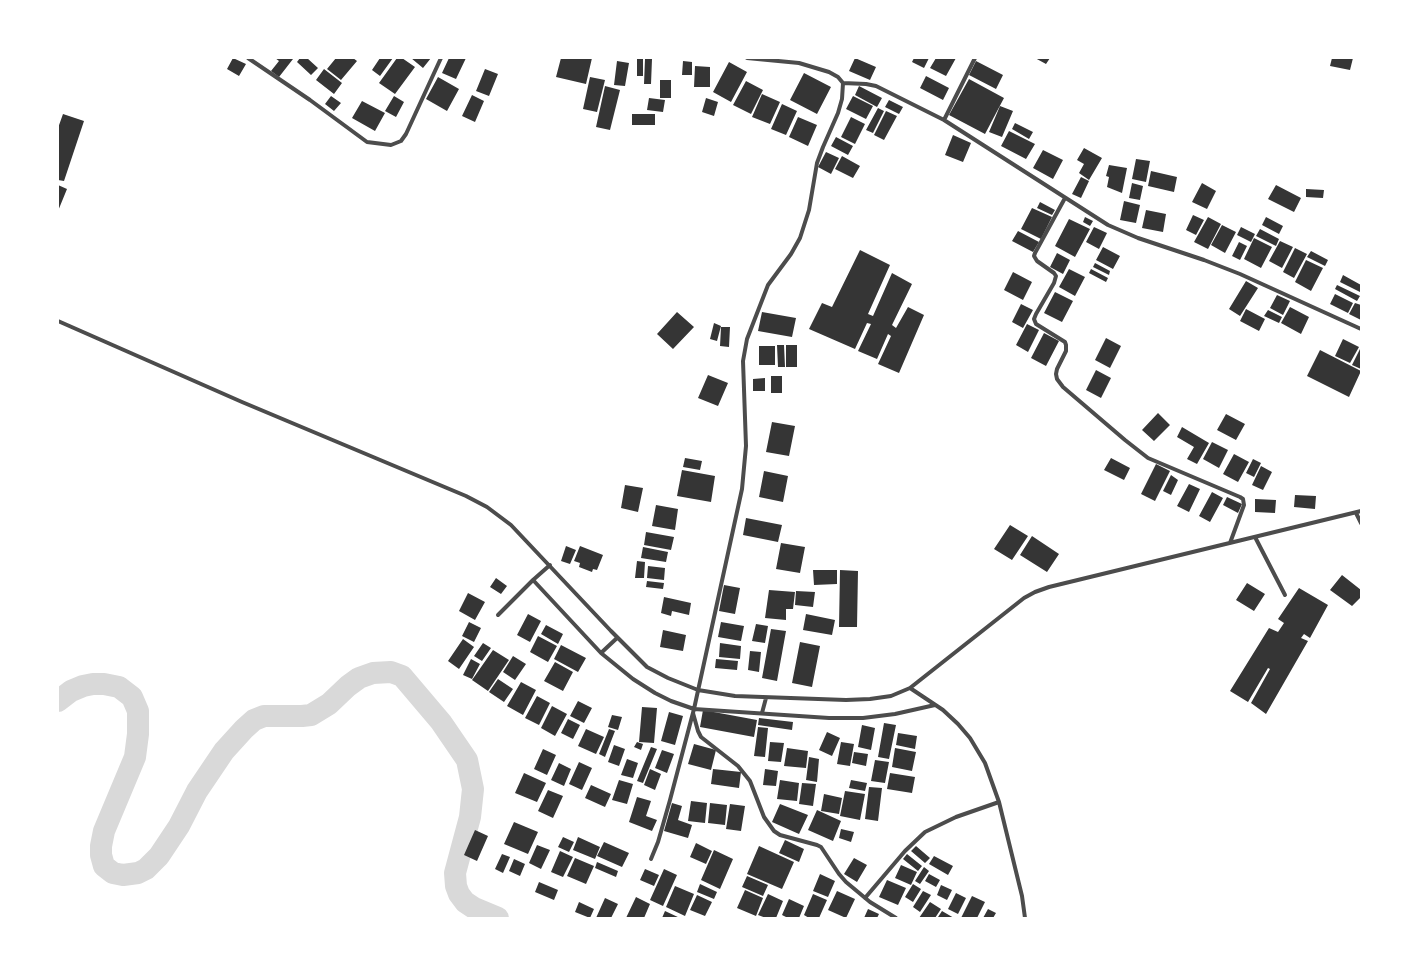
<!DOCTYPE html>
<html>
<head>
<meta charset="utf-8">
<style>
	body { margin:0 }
	#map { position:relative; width:1419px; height:976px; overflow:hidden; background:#fff; font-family:Montserrat,sans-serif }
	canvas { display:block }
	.frame { position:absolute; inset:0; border:59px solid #fff; pointer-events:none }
</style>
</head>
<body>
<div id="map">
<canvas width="1419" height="976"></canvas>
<div class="frame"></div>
</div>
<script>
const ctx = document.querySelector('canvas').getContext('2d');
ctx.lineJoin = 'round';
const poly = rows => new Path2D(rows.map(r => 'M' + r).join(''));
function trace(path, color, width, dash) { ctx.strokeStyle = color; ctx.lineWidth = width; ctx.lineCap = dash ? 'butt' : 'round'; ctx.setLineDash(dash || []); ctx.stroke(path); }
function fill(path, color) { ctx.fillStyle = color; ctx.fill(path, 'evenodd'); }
const river = poly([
	[58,701,71,691,83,686,93,684,104,684,119,687,132,697,138,711,138,734,135,757,104,831,101,846,101,855,104,866,113,873,123,875,138,873,146,869,159,856,179,826,197,791,224,751,244,729,254,720,264,716,302,716,311,715,329,704,348,686,359,678,373,673,391,672,402,676,441,722,467,760,473,789,470,817,455,873,456,886,459,894,465,902,474,908,498,918]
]);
const building = poly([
	[233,58,246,64,239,76,227,69],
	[275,58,293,59,279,77,271,71,279,61],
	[300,58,307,58,318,68,311,75,297,62],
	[336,58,353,58,357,61,341,80,327,69],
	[380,58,393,58,380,76,372,70],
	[397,58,402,58,415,67,395,94,379,83],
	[411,58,431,58,423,68],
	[449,58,466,58,456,79,442,73],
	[561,58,592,58,586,84,556,77],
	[637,58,643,58,643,76,637,76],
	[855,58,876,67,870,80,849,71],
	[914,58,929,58,924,68,912,62],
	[936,58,956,58,946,76,930,68],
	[1035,58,1050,58,1046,64],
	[1332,58,1353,58,1350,70,1330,66],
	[645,59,652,59,651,84,644,84],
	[617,61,629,63,625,86,614,85],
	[683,61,692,62,692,75,682,75],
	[976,61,1003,75,996,89,969,75],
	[729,62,747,72,731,102,713,92],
	[695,66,710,67,710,87,694,87],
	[324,69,342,83,334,94,316,80],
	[485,69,498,74,489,96,476,91],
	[804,73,831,87,817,114,790,100],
	[926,76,949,88,943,100,920,88],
	[438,77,459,89,447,111,426,99],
	[590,77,605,80,597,112,583,109],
	[969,79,1004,98,985,134,949,115],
	[660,80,671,80,671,98,660,98],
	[746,81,763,90,751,114,733,105],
	[605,86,620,90,610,130,596,127],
	[859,86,882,98,877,107,855,95],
	[762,94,780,102,770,124,752,117],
	[472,95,484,101,475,122,462,116],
	[331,96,341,103,334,111,325,104],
	[394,96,404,102,396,117,385,111],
	[853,96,873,106,866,119,846,109],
	[649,98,665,100,663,112,647,110],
	[706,98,718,102,714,116,702,112],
	[889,100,903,107,899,114,885,107],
	[362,101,385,113,375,131,352,118],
	[782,104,797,111,786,135,771,129],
	[1000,106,1013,111,1002,137,989,132],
	[878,108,884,111,873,133,866,130],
	[886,111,897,116,884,140,874,135],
	[63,114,84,121,64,181,58,180,58,128],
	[632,114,655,114,655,125,632,125],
	[798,117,817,125,808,146,789,137],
	[851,117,865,124,855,144,841,137],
	[1015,123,1033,132,1029,139,1012,129],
	[1009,131,1035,144,1026,159,1001,146],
	[953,135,971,143,963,162,945,155],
	[836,137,853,146,848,155,831,146],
	[1084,148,1102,158,1089,180,1079,173,1084,164,1077,160],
	[1043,150,1063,160,1053,179,1033,168],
	[826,152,839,158,831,174,818,167],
	[842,156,860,166,853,178,835,169],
	[1136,159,1150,161,1146,182,1132,179],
	[1109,165,1127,168,1122,193,1107,187,1109,177,1106,176],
	[1151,171,1177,177,1174,192,1148,186],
	[1081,177,1089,181,1081,198,1072,194],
	[1132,183,1143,186,1140,200,1129,198],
	[1202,183,1216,191,1207,209,1192,202],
	[58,185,67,189,58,211],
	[1276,185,1301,198,1294,212,1268,199],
	[1306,189,1324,190,1323,198,1306,197],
	[1124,201,1140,205,1136,223,1120,220],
	[1040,202,1055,210,1052,215,1037,208],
	[1032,208,1052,217,1041,239,1021,229],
	[1146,210,1166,214,1163,232,1142,228],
	[1193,215,1204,220,1196,235,1186,230],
	[1085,217,1093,221,1090,226,1083,222],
	[1208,217,1221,224,1208,249,1194,242],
	[1266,217,1283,226,1279,234,1262,225],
	[1069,219,1090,229,1075,257,1055,246],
	[1222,225,1236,232,1225,253,1211,245],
	[1094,227,1107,233,1099,249,1086,242],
	[1241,227,1255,234,1251,242,1237,235],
	[1260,229,1279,239,1276,246,1256,236],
	[1018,231,1039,242,1033,252,1012,241],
	[1254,238,1272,247,1261,268,1244,259],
	[1280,241,1293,247,1282,268,1269,261],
	[1239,242,1247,246,1240,260,1232,256],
	[1103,247,1120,256,1113,269,1096,260],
	[1295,248,1307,254,1294,278,1283,272],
	[860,250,890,265,868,314,873,316,892,273,912,284,892,325,896,328,908,307,924,315,899,373,878,364,891,336,888,334,877,359,858,351,871,324,867,323,855,349,809,329,822,303,832,307],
	[1311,251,1328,260,1325,266,1307,257],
	[1057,253,1070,260,1063,274,1050,267],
	[1306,260,1323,268,1311,291,1295,282],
	[1095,263,1110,271,1109,275,1093,267],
	[1069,269,1085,277,1075,296,1059,287],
	[1091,269,1108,278,1106,282,1089,273],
	[1013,272,1032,282,1023,300,1004,290],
	[1343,275,1361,285,1360,292,1340,282],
	[1246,281,1258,288,1240,316,1229,309],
	[1337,285,1360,296,1357,301,1335,289],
	[1055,292,1073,301,1062,322,1044,313],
	[1335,294,1353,303,1348,313,1330,304],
	[1277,295,1290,301,1283,315,1270,308],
	[1355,303,1361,305,1361,320,1349,314],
	[1021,304,1033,310,1023,328,1012,322],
	[1290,307,1309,317,1301,334,1281,323],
	[1246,309,1265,319,1259,331,1240,321],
	[1268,310,1282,317,1279,323,1264,316],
	[677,312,694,327,673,349,657,334],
	[762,312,796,318,792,337,758,331],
	[714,323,721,326,717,341,710,339],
	[1027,324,1039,330,1028,352,1016,345],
	[721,327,730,327,729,347,720,346],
	[1044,333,1059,341,1046,366,1031,358],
	[1106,338,1121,346,1110,368,1095,360],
	[1343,339,1359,347,1350,363,1335,356],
	[777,345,784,345,785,367,778,367],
	[786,345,797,345,797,367,786,367],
	[759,346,775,346,775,365,759,365],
	[1361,347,1361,369,1352,365],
	[1320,350,1361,371,1349,397,1307,376],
	[1096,370,1111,378,1101,398,1086,390],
	[708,375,728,383,718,406,698,398],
	[771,376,782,376,782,393,771,393],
	[765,378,765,391,753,391,753,379],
	[1158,413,1170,425,1154,441,1142,430],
	[1226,414,1245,424,1236,440,1217,430],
	[772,422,795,426,789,456,766,452],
	[1182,427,1209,443,1197,464,1187,459,1194,447,1177,437],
	[1212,442,1228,450,1219,468,1203,459],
	[1234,454,1249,462,1238,482,1223,474],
	[685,458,702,461,700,470,683,467],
	[1111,458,1130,468,1124,480,1104,470],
	[1253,459,1261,463,1254,477,1246,473],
	[1156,464,1170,471,1155,501,1141,494],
	[1261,466,1272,472,1263,490,1252,485],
	[682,470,715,476,711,502,677,496],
	[764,471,788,476,783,502,759,497],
	[1171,475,1178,480,1171,495,1163,491],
	[1189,484,1200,489,1189,512,1177,506],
	[625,485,643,488,638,512,621,508],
	[1212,492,1223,498,1210,522,1199,516],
	[1295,495,1316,496,1315,509,1294,507],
	[1227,497,1242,504,1238,513,1223,505],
	[1255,499,1276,500,1275,513,1255,512],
	[656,505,678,509,675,530,652,526],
	[746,518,782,525,778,542,743,535],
	[1010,525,1028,536,1012,560,994,549],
	[646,532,674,537,671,550,644,545],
	[1032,536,1059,554,1047,572,1020,555],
	[781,543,805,547,800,573,776,569],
	[566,546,576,550,570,564,561,561],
	[580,546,603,555,597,570,593,569,592,572,579,567,580,563,574,561],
	[643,547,668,552,666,562,641,558],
	[637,561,645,562,644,578,635,578],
	[648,566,665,568,664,580,647,578],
	[813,570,837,570,837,584,814,585],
	[840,570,858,571,857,627,839,627],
	[1342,575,1361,590,1361,597,1352,606,1330,590],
	[496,578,507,586,501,594,490,587],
	[647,581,664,583,663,589,646,587],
	[1247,583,1265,594,1254,611,1236,600],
	[724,585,740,588,735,614,719,611],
	[1299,588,1328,605,1310,638,1304,634,1301,638,1308,641,1266,714,1251,703,1270,669,1268,668,1248,702,1230,691,1269,628,1278,632,1284,623,1278,619],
	[769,590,795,592,793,609,786,609,786,620,765,618],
	[796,591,815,592,813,607,795,605],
	[468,593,485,602,475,620,459,611],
	[664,597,691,603,689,615,672,611,671,616,661,613],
	[528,614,541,621,530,642,517,635],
	[806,614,835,620,832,635,803,630],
	[469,622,481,628,474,642,462,636],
	[721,622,744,626,741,641,718,637],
	[756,624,768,626,765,643,752,641],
	[546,625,563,634,558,644,541,634],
	[771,629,786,631,777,681,762,678],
	[663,630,686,635,683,651,660,647],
	[538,636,557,646,548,662,530,652],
	[463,639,474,647,459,669,448,661],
	[800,642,820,646,812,687,792,683],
	[483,643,491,648,482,661,474,656],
	[720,643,741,646,740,659,719,657],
	[561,645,586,658,578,672,554,659],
	[493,650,509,660,488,691,472,680],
	[750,651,761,652,759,672,748,670],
	[513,656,526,664,515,680,503,672],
	[471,659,480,664,472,679,463,675],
	[716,659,738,661,737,670,715,668],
	[555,662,573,672,563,691,544,681],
	[498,679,513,689,504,702,489,692],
	[521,682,536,690,523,715,507,706],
	[537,696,550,703,539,725,525,718],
	[578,701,592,708,584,723,570,716],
	[552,706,567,714,555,736,541,728],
	[642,707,657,708,654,743,639,742],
	[703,710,757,720,754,737,700,727],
	[669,712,683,716,675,745,661,741],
	[612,715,622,717,618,730,608,727],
	[759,718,793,722,792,730,758,725],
	[568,719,580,725,573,739,561,733],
	[884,723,896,725,889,759,878,757],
	[862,725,875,728,871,750,858,747],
	[758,727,768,728,765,757,754,756],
	[586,729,604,737,596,754,578,746],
	[609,729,615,731,605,757,599,754],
	[827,732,840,738,832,756,819,750],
	[898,733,917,736,915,749,896,745],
	[637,742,643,744,641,750,634,747],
	[770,742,784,743,781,762,768,761],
	[841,742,854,744,850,766,837,764],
	[694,744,716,750,711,770,688,764],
	[614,745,625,749,619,766,608,762],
	[651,747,657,749,643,783,637,781],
	[787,748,808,751,806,768,784,766],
	[895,748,916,752,912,771,892,767],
	[543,749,556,755,547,775,534,769],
	[662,750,674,754,667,773,655,768],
	[854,752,868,754,866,766,852,763],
	[809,757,819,759,817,782,806,780],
	[627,759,638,763,633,778,621,775],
	[875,760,889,762,885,783,871,781],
	[579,762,592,768,582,790,569,784],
	[559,763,571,769,564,786,551,780],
	[650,769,661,774,655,790,644,785],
	[713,769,741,772,739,788,711,784],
	[765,769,778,771,776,786,763,785],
	[524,773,546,783,537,802,515,793],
	[890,773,915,777,912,793,887,789],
	[619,780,633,784,627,804,612,800],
	[780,780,799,783,797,801,777,799],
	[851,780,867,783,865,791,849,788],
	[802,783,816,784,813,806,799,804],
	[591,785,611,794,605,807,585,798],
	[869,787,882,788,878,821,865,819],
	[548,790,563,796,553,818,538,811],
	[845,791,865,794,860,820,840,816],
	[824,794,842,798,839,814,821,811],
	[637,797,651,801,646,816,657,820,652,831,629,822],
	[691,801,707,803,705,823,688,821],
	[672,803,682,806,678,820,692,825,688,838,664,831],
	[710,803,727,805,725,825,708,823],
	[730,804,745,806,741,831,726,829],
	[780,804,808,815,799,834,772,822],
	[817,810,841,821,833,841,808,830],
	[514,822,538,832,528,854,504,844],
	[841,829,854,832,851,842,839,838],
	[475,830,488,836,477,861,464,855],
	[563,837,574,842,569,852,558,847],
	[578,837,600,847,595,859,573,850],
	[785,840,804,849,799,862,779,853],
	[604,842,629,853,622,867,597,856],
	[696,843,712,851,706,864,690,857],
	[537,845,550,850,541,869,529,863],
	[759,846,794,862,782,889,747,874],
	[916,846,930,858,925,863,911,851],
	[714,850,733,859,720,889,701,880],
	[560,851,573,857,563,877,551,872],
	[502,854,510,857,503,873,495,869],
	[907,854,922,866,918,871,903,859],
	[934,856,953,866,948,875,929,864],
	[575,858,594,866,586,884,567,876],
	[854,858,867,865,857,882,844,874],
	[514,859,525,864,520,876,509,871],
	[597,862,618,871,616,877,595,868],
	[901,865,917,872,911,885,895,878],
	[924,867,929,871,920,884,915,881],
	[645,869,659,875,654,886,640,880],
	[664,869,677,875,663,906,650,900],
	[820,874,835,881,828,897,813,891],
	[929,874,940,880,936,887,925,881],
	[747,876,768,885,763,896,742,887],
	[887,880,906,888,898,905,879,897],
	[539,882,558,890,554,900,535,892],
	[700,884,717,892,714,899,697,892],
	[913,884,921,889,913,902,905,897],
	[941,885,952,890,947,900,937,895],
	[675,886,694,894,685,916,666,907],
	[745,890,763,898,756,916,737,908],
	[837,891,855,899,846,918,828,910],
	[923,891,931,895,920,912,913,907],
	[956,893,966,898,958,914,948,909],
	[768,894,783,901,776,918,766,918,758,915],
	[813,894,827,900,819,918,809,918,804,915],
	[697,895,712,902,705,916,690,910],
	[972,896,985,902,977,918,961,918],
	[636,897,650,904,644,918,626,918],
	[605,898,618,904,611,918,596,918],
	[789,899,804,906,799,918,788,918,782,915],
	[579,902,594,909,590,918,575,912],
	[930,902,941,909,935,918,919,918],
	[868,909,879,914,877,918,864,918],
	[988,909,996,913,993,918,983,918],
	[665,911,680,918,662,918],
	[942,911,954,918,940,918,938,917]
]);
const minor = poly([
	[248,58,310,100,367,142,391,145,401,141,406,134,441,58],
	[843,83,866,84,876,86,944,120,1108,225,1138,238,1204,260,1240,274,1361,329],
	[944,120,975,58],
	[1065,198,1035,253,1034,256,1037,261,1054,273,1056,276,1054,283,1036,314,1034,319,1036,324,1065,342,1066,345,1066,351,1057,369,1056,374,1057,379,1063,387,1125,440,1148,458,1240,497,1243,499,1244,505,1230,543],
	[58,321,242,402,466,496,487,507,511,525,611,631,647,667,668,678,698,690,735,696,846,700,870,699,891,696,910,688,1024,598,1035,592,1049,587,1361,511],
	[1356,513,1361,523],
	[1255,537,1285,595],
	[533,580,601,653,633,679,655,693,671,701,694,709,829,718,863,718,895,714,935,705],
	[498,615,533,580,550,565],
	[601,653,617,638],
	[910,688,943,710,958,724,970,738,985,763,999,802,1022,896,1025,918],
	[693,713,698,731,701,737,738,766,750,781,764,817,774,831,780,835,817,845,821,847,839,874,846,882,870,902,896,918],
	[762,713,766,698],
	[651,859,658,842,670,800,694,709,742,489,746,446,743,361,747,339,768,285,791,254,800,238,809,210,817,163,823,147,838,113,842,99,843,83,838,77,829,72,799,63,747,58],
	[865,898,905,851,925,832,956,817,999,802]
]);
trace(river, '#d9d9d9', 22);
fill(building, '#353535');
trace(minor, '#4c4c4c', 4);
</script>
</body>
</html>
